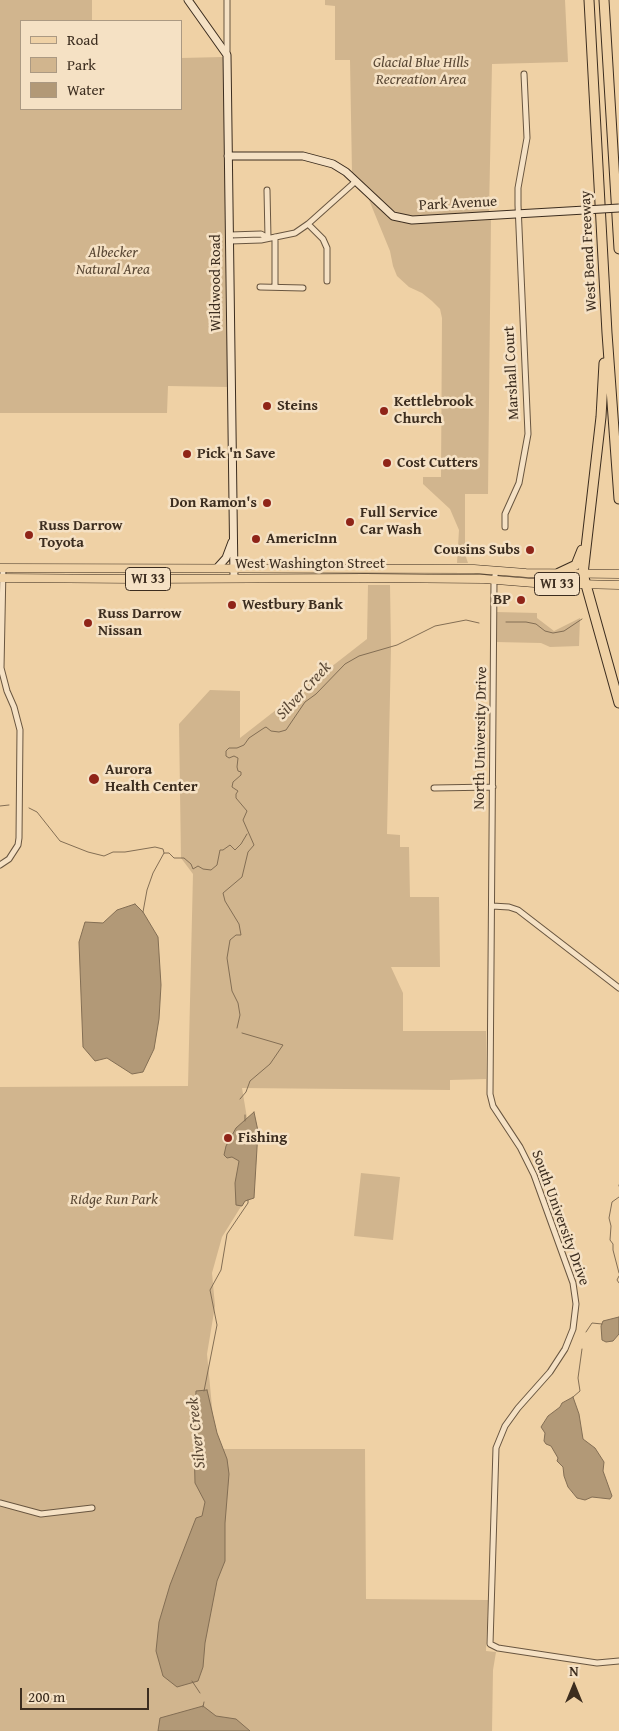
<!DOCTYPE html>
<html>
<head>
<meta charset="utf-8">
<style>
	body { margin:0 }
	#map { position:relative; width:619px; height:1731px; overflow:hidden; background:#efd1a5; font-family:"Gentium Book Plus",serif }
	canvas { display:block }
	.legend { position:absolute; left:20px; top:20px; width:162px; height:90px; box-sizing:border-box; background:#f5e1c4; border:1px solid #ab9982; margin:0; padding:6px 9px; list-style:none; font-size:15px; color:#3c2d1f }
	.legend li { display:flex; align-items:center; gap:10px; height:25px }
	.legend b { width:25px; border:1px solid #ab9982 }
	.north { position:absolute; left:549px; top:1661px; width:50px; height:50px; -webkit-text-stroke:4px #f5e1c4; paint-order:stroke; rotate:0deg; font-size:14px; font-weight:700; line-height:20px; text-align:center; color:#3c2d1f }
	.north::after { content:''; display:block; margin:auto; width:18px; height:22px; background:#3c2d1f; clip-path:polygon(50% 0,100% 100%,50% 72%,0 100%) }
	.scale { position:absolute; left:20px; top:1688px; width:129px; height:22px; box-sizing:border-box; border:2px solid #3c2d1f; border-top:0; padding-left:6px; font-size:15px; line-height:18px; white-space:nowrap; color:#3c2d1f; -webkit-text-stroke:4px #f5e1c4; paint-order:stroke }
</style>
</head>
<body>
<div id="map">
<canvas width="619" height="1731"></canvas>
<ul class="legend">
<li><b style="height:6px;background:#efd1a5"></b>Road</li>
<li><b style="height:14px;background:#d1b58e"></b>Park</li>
<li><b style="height:14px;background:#b29977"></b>Water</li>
</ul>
<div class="north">N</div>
<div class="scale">200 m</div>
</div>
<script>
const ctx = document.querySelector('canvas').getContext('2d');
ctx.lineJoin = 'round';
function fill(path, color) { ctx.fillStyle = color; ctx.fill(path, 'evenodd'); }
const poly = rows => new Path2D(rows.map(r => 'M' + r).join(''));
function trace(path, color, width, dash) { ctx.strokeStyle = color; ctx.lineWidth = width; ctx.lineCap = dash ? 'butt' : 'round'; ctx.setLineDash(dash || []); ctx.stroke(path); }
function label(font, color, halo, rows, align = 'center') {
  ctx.font = font + ' "Gentium Book Plus",serif'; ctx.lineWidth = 5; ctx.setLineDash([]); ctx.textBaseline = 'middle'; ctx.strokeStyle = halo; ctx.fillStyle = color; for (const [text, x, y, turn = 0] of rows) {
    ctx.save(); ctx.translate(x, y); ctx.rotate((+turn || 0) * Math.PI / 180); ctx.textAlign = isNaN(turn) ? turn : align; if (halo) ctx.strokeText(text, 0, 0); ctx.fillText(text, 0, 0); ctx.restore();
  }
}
const green = poly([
	[0,0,92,0,92,21,21,21,21,109,181,109,181,58,223,57,225,77,226,317,229,387,168,386,167,413,0,413],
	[325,0,565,0,568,62,492,64,489,212,418,217,402,215,389,208,382,202,362,181,352,173,350,60,335,60,335,6,325,5],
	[367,195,387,215,395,220,403,223,491,220,488,494,465,494,465,554,468,563,457,563,459,530,450,509,423,484,423,477,441,477,442,318,440,309,432,301,422,293,409,287,397,276,393,266,390,251],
	[368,585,390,585,391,648,387,834,400,835,400,847,409,847,410,897,439,897,440,967,391,967,403,993,403,1031,486,1031,486,1079,450,1080,450,1090,242,1088,248,1124,250,1192,222,1237,212,1273,215,1306,207,1354,216,1449,365,1449,366,1599,488,1600,486,1651,496,1652,493,1670,492,1731,0,1731,0,1087,188,1086,193,874,181,858,179,724,210,690,240,691,240,738,367,639],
	[496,612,537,613,537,618,554,631,580,618,579,646,550,647,541,643,496,642],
	[361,1173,400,1177,393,1240,354,1236]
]);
const water = poly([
	[135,904,143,912,158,937,161,985,159,1019,154,1049,143,1072,132,1074,107,1058,95,1061,83,1047,79,942,85,922,103,923,117,910,135,904],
	[254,1112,258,1131,254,1198,245,1201,242,1206,236,1205,235,1183,239,1161,232,1157,227,1158,224,1155,226,1146,236,1128,254,1112],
	[619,1317,619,1334,613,1341,606,1342,602,1340,601,1326,603,1321,619,1317],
	[207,1390,217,1433,227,1459,229,1474,225,1523,225,1561,217,1581,205,1643,203,1667,198,1681,177,1687,163,1676,156,1651,159,1622,170,1585,196,1518,202,1516,205,1502,195,1483,194,1441,196,1391,207,1390],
	[573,1397,579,1414,583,1439,595,1448,604,1462,603,1471,612,1496,610,1499,592,1497,585,1500,577,1498,568,1487,564,1476,563,1467,557,1461,558,1458,551,1446,546,1444,544,1441,545,1433,541,1427,548,1416,560,1407,562,1403,573,1397],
	[203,1706,216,1716,236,1719,250,1731,158,1731,160,1718,203,1706]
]);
const stream = poly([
	[506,622,526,622,536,624,545,631,553,633,564,631,582,619],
	[0,806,9,805],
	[29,808,37,812,60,841,88,852,104,856,113,852,125,852,155,847,163,849,164,853],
	[143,912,147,890,153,873,164,853,169,853,174,858,184,858,191,864,193,869,198,866,203,869,211,870,217,865,220,850,223,850,230,845,235,850,241,844,247,834],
	[237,1028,240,1015,238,1003,232,991,227,958,230,940,236,935,241,935,239,924,225,901,223,893,242,877,248,852,254,845,243,820,247,811,236,798,236,794,238,791,232,787,233,782,241,775,241,772,238,771,237,767,238,758,234,756,229,758,226,756,226,751,229,748,237,748,244,745,249,738,264,728,266,727,271,731,279,732,286,730,305,702,316,694,345,664,359,656,397,645,435,626,466,620,479,623],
	[240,1099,246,1092,250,1081,270,1064,283,1045,242,1033],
	[245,1121,245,1115],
	[619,1185,619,1186],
	[619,1197,612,1202,609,1218,611,1226,610,1240,613,1244,613,1250,619,1273],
	[619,1276,617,1280,619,1283],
	[586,1332,592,1323,602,1324],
	[204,1391,217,1325,210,1290,221,1270,227,1234,248,1203,248,1200],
	[573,1397,580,1391,578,1378,582,1349],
	[192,1681,200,1693],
	[203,1707,204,1702]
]);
const street = poly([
	[227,0,227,54],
	[267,190,268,238],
	[308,224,323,239,327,248,327,281],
	[230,235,261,234,268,238],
	[275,237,275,287],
	[230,241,261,240,295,233,308,224,356,181],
	[260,287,303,288],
	[505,527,505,514,519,483,528,434,518,205,518,188,527,138,524,74],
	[496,571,494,580,490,1094,493,1106,520,1147,534,1175,573,1283,576,1304,573,1329,565,1349,550,1372,518,1408,505,1426,496,1448,490,1644,498,1648,597,1663,619,1661],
	[434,788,493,787],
	[0,865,9,859,18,845,19,838,20,730,14,707,7,691,1,668,3,568],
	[492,906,509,907,518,910,619,988],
	[0,1503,41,1514,92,1508]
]);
const secondary = poly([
	[188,0,227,55,234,578],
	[228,156,303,156,333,164,346,172,393,216,412,220,585,210],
	[217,568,226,558,232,542]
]);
const primary = poly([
	[0,568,474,569,526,573,619,574],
	[0,578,137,579,365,578,484,579,534,583,619,585]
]);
const highway = poly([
	[589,0,607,333,619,499],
	[604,0,619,249],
	[604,363,601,417,583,574,619,703],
	[559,573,576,565,582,550]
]);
const secondaryBridge = poly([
	[585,210,619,208]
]);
const markers = [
	[267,406,5,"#8f2418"],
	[384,411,5,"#8f2418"],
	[187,454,5,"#8f2418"],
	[387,463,5,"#8f2418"],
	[267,503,5,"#8f2418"],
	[350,522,5,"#8f2418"],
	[29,535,5,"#8f2418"],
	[256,539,5,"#8f2418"],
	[530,550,5,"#8f2418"],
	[521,600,5,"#8f2418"],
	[232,605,5,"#8f2418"],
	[88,623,5,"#8f2418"],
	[94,779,6,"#8f2418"],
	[228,1138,5,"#8f2418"]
];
const shields = [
	[148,579,45],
	[557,584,45]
];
const shieldNames = [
	["WI 33",148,579],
	["WI 33",557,584]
];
const parkNames = [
	["Glacial Blue Hills",421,63],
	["Recreation Area",421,80],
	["Albecker",113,253],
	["Natural Area",113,270],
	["Ridge Run Park",114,1200]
];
const streetNames = [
	["Park Avenue",458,204,-3],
	["West Bend Freeway",589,251,-93],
	["Wildwood Road",216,283,-90],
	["Marshall Court",512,373,-93],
	["West Washington Street",310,564],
	["North University Drive",481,738,-89],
	["South University Drive",560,1218,70]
];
const poiNames = [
	["Kettlebrook",394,402],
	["Church",394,419],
	["Steins",277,406],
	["Pick 'n Save",197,454],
	["Cost Cutters",397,463],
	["Don Ramon's",257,503,"right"],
	["Full Service",360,513],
	["Car Wash",360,530],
	["Russ Darrow",39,526],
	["Toyota",39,543],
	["AmericInn",266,539],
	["Cousins Subs",520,550,"right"],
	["BP",511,600,"right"],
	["Westbury Bank",242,605],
	["Russ Darrow",98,614],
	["Nissan",98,631],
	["Aurora",105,770],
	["Health Center",105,787],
	["Fishing",238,1138]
];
const waterNames = [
	["Silver Creek",304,691,-47],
	["Silver Creek",197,1433,-96]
];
fill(green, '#d1b58e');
fill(water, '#b29977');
trace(water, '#836e54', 1);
trace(stream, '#836e54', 1);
trace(street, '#695640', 7);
trace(secondary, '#3c2d1f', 9);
trace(primary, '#3c2d1f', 9);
trace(highway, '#3c2d1f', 11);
trace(street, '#f5e1c4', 5);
trace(secondary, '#f5e1c4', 7);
trace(primary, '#efd1a5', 8);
trace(highway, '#efd1a5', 9);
trace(secondaryBridge, '#3c2d1f', 9, []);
trace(secondaryBridge, '#f5e1c4', 7);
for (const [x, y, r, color] of markers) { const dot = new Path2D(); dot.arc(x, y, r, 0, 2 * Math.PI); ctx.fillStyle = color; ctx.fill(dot); trace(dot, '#f5e1c4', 2); }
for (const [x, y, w] of shields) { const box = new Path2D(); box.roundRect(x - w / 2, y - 11.5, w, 23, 4); ctx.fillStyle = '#f5e1c4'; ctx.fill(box); trace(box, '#3c2d1f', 1); }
label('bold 14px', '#3c2d1f', null, shieldNames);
label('italic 15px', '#5a4835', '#f5e1c4', parkNames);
label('15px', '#3c2d1f', '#f5e1c4', streetNames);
label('bold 15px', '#3c2d1f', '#f5e1c4', poiNames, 'left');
label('italic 16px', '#5a4835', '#f5e1c4', waterNames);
</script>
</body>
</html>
